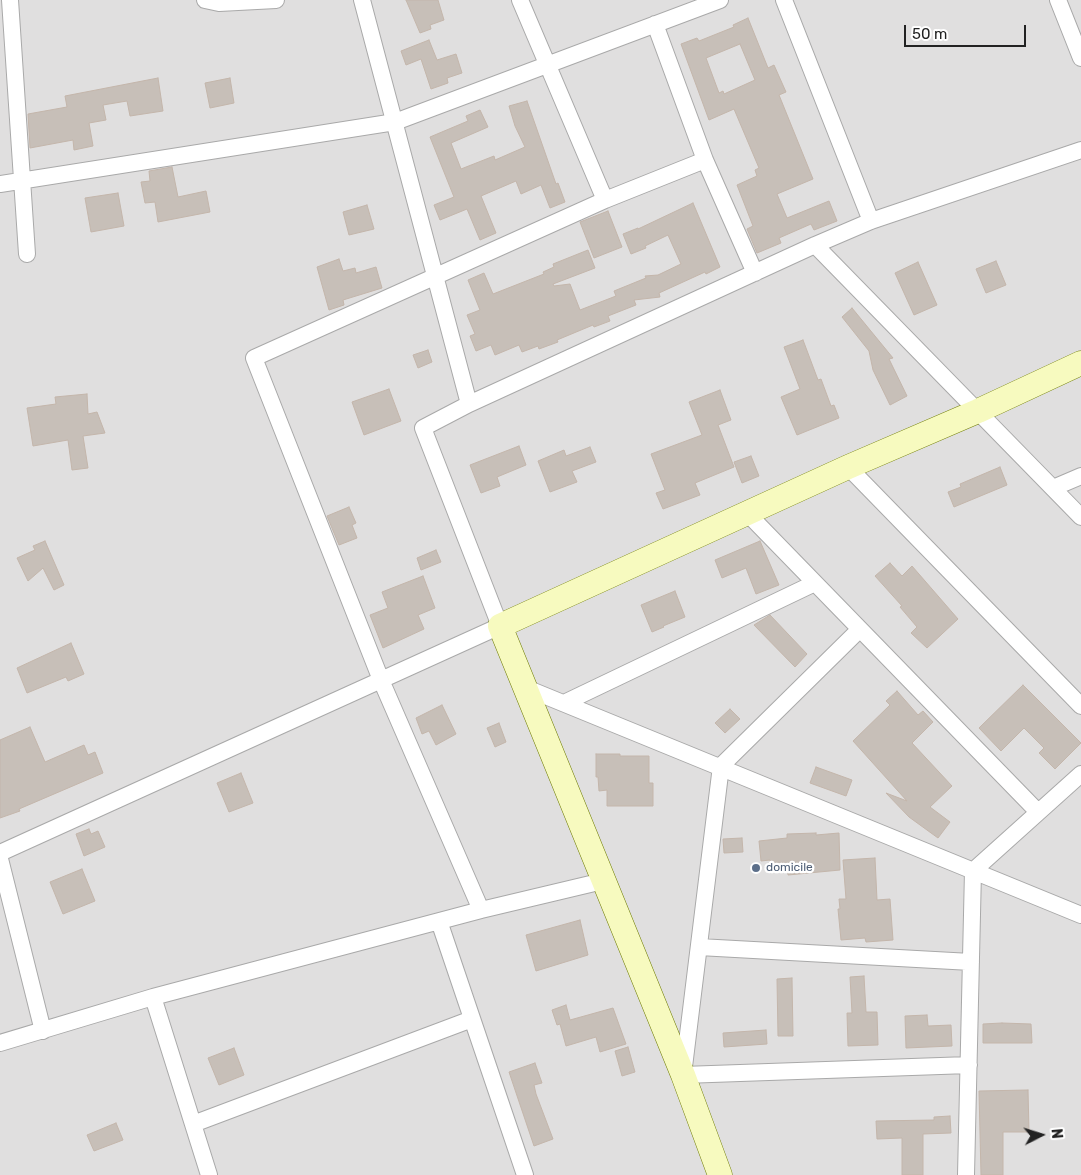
<!DOCTYPE html>
<html>
<head>
<meta charset="utf-8">
<style>
	body { margin:0 }
	#map { position:relative; width:1081px; height:1175px; overflow:hidden; background:#f2efe9; font-family:Rubik,sans-serif }
	canvas { display:block }
	.north { position:absolute; left:1016px; top:1110px; width:50px; height:50px; -webkit-text-stroke:4px #fff; paint-order:stroke; rotate:85deg; font-size:14px; font-weight:700; line-height:20px; text-align:center; color:#222 }
	.north::after { content:''; display:block; margin:auto; width:18px; height:22px; background:#222; clip-path:polygon(50% 0,100% 100%,50% 72%,0 100%) }
	.scale { position:absolute; left:904px; top:25px; width:122px; height:22px; box-sizing:border-box; border:2px solid #222; border-top:0; padding-left:6px; font-size:15px; line-height:18px; white-space:nowrap; color:#222; -webkit-text-stroke:4px #fff; paint-order:stroke }
</style>
</head>
<body>
<div id="map">
<canvas width="1081" height="1175"></canvas>
<div class="north">N</div>
<div class="scale">50 m</div>
</div>
<script>
const ctx = document.querySelector('canvas').getContext('2d');
ctx.lineJoin = 'round';
function fill(path, color) { ctx.fillStyle = color; ctx.fill(path, 'evenodd'); }
const poly = rows => new Path2D(rows.map(r => 'M' + r).join(''));
function trace(path, color, width, dash) { ctx.strokeStyle = color; ctx.lineWidth = width; ctx.lineCap = dash ? 'butt' : 'round'; ctx.setLineDash(dash || []); ctx.stroke(path); }
function label(font, color, halo, rows, align = 'center') {
  ctx.font = font + ' Rubik,sans-serif'; ctx.lineWidth = 4.5; ctx.setLineDash([]); ctx.textBaseline = 'middle'; ctx.strokeStyle = halo; ctx.fillStyle = color; for (const [text, x, y, turn = 0] of rows) {
    ctx.save(); ctx.translate(x, y); ctx.rotate((+turn || 0) * Math.PI / 180); ctx.textAlign = isNaN(turn) ? turn : align; if (halo) ctx.strokeText(text, 0, 0); ctx.fillText(text, 0, 0); ctx.restore();
  }
}
const residential = poly([
	[0,0,1081,0,1081,1175,0,1175]
]);
const building = poly([
	[406,0,438,0,444,20,430,25,431,29,420,33,406,0],
	[748,18,768,68,774,65,786,92,779,95,813,179,777,194,787,218,829,201,837,221,814,230,811,224,779,238,781,243,757,253,747,229,753,226,737,185,757,176,755,170,759,168,734,109,709,120,681,44,697,38,699,41,734,27,733,25,748,18],
	[740,44,755,80,724,94,723,91,719,93,706,58,740,44],
	[429,40,437,60,456,54,462,73,447,78,448,83,431,89,421,59,406,65,401,51,429,40],
	[158,78,163,111,130,116,127,101,103,105,106,120,89,123,93,146,74,150,73,140,30,148,28,114,67,107,65,96,158,78],
	[230,78,234,103,210,108,205,83,230,78],
	[527,101,556,184,558,183,565,202,550,208,541,185,521,194,516,181,481,196,496,233,480,240,467,209,440,220,434,205,454,197,430,137,468,121,466,116,480,110,488,127,451,143,461,169,494,156,495,160,525,147,515,126,509,106,527,101],
	[172,167,178,197,206,191,210,212,158,222,155,202,145,203,141,182,150,181,149,171,172,167],
	[118,193,124,226,91,232,85,198,118,193],
	[693,203,720,267,706,274,705,272,659,293,660,297,634,300,636,305,608,316,610,321,594,327,593,325,557,340,558,342,539,349,538,346,522,352,519,345,495,355,491,345,476,351,470,336,475,334,467,315,480,310,468,280,484,273,493,294,544,274,543,272,554,267,553,264,588,250,595,268,553,284,554,286,570,284,580,310,616,296,614,291,646,278,645,276,658,275,681,264,668,235,645,246,646,248,631,254,623,234,638,228,638,229,693,203],
	[367,205,374,229,349,235,343,212,367,205],
	[608,211,622,247,594,258,580,222,608,211],
	[339,259,343,271,355,268,356,273,376,267,382,288,343,300,344,305,329,310,317,267,339,259],
	[996,261,1006,285,986,293,976,269,996,261],
	[918,262,937,305,914,315,895,273,918,262],
	[852,308,893,358,889,359,907,396,890,405,873,370,869,351,842,317,852,308],
	[803,340,818,380,821,379,831,406,834,405,839,418,797,435,781,397,800,389,784,347,803,340],
	[428,350,432,362,418,368,413,355,428,350],
	[389,389,401,421,364,435,352,402,389,389],
	[720,390,731,420,718,425,734,467,695,483,700,495,663,509,656,493,665,490,651,454,702,435,689,402,720,390],
	[87,394,88,414,97,412,105,433,83,436,88,468,72,470,68,440,33,446,27,408,56,404,55,397,87,394],
	[519,446,526,465,497,477,500,486,481,493,470,465,519,446],
	[590,447,596,462,572,471,577,482,550,492,538,461,564,450,566,456,590,447],
	[751,456,759,476,742,483,734,462,751,456],
	[1000,467,1007,485,954,507,948,492,961,487,960,484,1000,467],
	[349,507,356,523,352,525,357,538,339,545,327,516,349,507],
	[45,541,64,585,54,590,43,568,28,581,17,558,35,550,33,546,45,541],
	[760,541,779,585,756,594,746,568,722,578,715,560,760,541],
	[436,550,441,562,421,570,417,558,436,550],
	[890,563,902,576,912,566,958,619,927,648,911,633,917,627,900,607,902,606,875,576,890,563],
	[423,576,435,608,418,615,424,629,383,648,370,615,388,608,382,592,423,576],
	[675,591,685,617,663,626,664,627,652,632,641,605,675,591],
	[770,615,807,654,795,667,754,625,770,615],
	[71,643,84,674,68,681,66,677,27,693,17,668,71,643],
	[1023,685,1081,743,1055,769,1039,753,1044,748,1024,728,1001,751,979,728,1023,685],
	[897,691,918,715,923,711,933,722,912,743,952,786,930,807,950,822,938,838,909,817,886,793,907,801,853,741,890,705,886,701,897,691],
	[442,705,456,734,436,745,429,731,422,734,416,718,442,705],
	[730,709,740,719,725,733,715,723,730,709],
	[499,723,506,742,495,747,487,728,499,723],
	[30,727,45,762,84,745,88,755,95,752,103,773,19,809,20,811,0,818,0,740,30,727],
	[596,754,620,754,620,756,649,756,649,783,653,783,653,806,607,806,607,790,599,791,598,777,596,777,596,754],
	[816,767,852,780,846,796,810,783,816,767],
	[241,773,253,803,229,812,217,783,241,773],
	[89,829,91,834,98,831,105,847,84,856,76,834,89,829],
	[816,833,816,835,839,833,840,870,788,875,788,870,771,871,770,860,761,861,759,841,787,838,787,834,816,833],
	[742,838,743,852,724,853,723,839,742,838],
	[875,858,877,900,890,899,893,940,866,942,865,938,841,940,838,909,840,909,839,899,846,899,843,860,875,858],
	[82,869,95,901,63,914,50,882,82,869],
	[580,920,588,955,536,971,526,935,580,920],
	[864,976,866,1012,877,1012,878,1045,848,1046,847,1013,852,1013,850,977,864,976],
	[792,978,793,1036,778,1036,777,979,792,978],
	[566,1005,570,1020,613,1008,626,1044,600,1052,596,1037,566,1046,560,1024,557,1025,552,1010,566,1005],
	[927,1015,928,1026,951,1025,952,1046,906,1048,905,1016,927,1015],
	[1002,1023,1031,1024,1032,1043,983,1043,983,1024,1002,1023],
	[766,1030,767,1044,724,1047,723,1033,766,1030],
	[628,1047,635,1072,622,1076,615,1051,628,1047],
	[234,1048,244,1075,219,1085,208,1058,234,1048],
	[535,1063,542,1083,534,1085,536,1094,553,1139,534,1146,509,1072,535,1063],
	[1028,1090,1029,1132,1003,1132,1003,1175,981,1175,979,1091,1028,1090],
	[950,1116,951,1133,923,1134,923,1175,902,1175,902,1138,877,1139,876,1121,934,1120,934,1117,950,1116],
	[116,1123,123,1140,94,1151,87,1135,116,1123]
]);
const street = poly([
	[10,0,27,254],
	[205,0,219,3,276,0],
	[362,0,469,404],
	[520,0,605,200],
	[784,0,871,221],
	[1058,0,1081,58],
	[655,24,705,160,755,273],
	[0,184,395,122,720,0],
	[815,245,1081,517],
	[848,467,1081,706],
	[1053,488,1081,476],
	[747,513,1038,812],
	[859,630,721,766,683,1075,969,1065],
	[526,688,1081,915],
	[564,703,815,583],
	[0,853,500,626,423,428,469,404,815,245,871,221,1081,150],
	[0,859,43,1031],
	[481,910,381,680,254,358,605,200,705,160],
	[439,921,525,1175],
	[699,947,971,962],
	[153,997,209,1175],
	[0,1043,153,997,481,910,603,881],
	[193,1124,472,1019],
	[966,1175,973,871,1081,774]
]);
const secondary = poly([
	[720,1175,683,1075,500,626,848,467,978,411,1081,363]
]);
const markers = [
	[756,868,5,"#5c6f8a"]
];
const serviceNames = [
	["domicile",766,868]
];
fill(residential, '#e0dfdf');
fill(building, '#c7bfb8');
trace(building, '#c4b6ab', 1);
trace(street, '#a9a9a9', 18);
trace(secondary, '#707d05', 25);
trace(street, '#fff', 16);
trace(secondary, '#f7fabf', 24);
for (const [x, y, r, color] of markers) { const dot = new Path2D(); dot.arc(x, y, r, 0, 2 * Math.PI); ctx.fillStyle = color; ctx.fill(dot); trace(dot, '#fff', 2); }
label('12px', '#4e5e75', '#fff', serviceNames, 'left');
</script>
</body>
</html>
